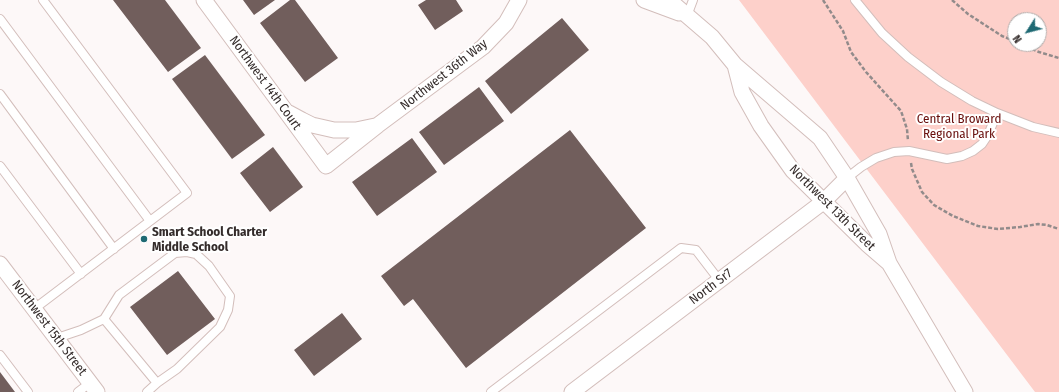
<!DOCTYPE html>
<html>
<head>
<meta charset="utf-8">
<style>
	body { margin:0 }
	#map { position:relative; width:1059px; height:392px; overflow:hidden; background:#fdf8f8; font-family:"Fira Sans Condensed",sans-serif }
	canvas { display:block }
	.north { position:absolute; left:1007px; top:12px; width:40px; height:40px; box-sizing:border-box; background:#fff; border:1px solid #aeabaa; border-radius:50%; rotate:234deg; font-size:11px; font-weight:700; line-height:16px; text-align:center; color:#342c2b }
	.north::after { content:''; display:block; margin:auto; width:14px; height:18px; background:#1e6973; clip-path:polygon(50% 0,100% 100%,50% 72%,0 100%) }
</style>
</head>
<body>
<div id="map">
<canvas width="1059" height="392"></canvas>
<div class="north">N</div>
</div>
<script>
const ctx = document.querySelector('canvas').getContext('2d');
ctx.lineJoin = 'round';
function fill(path, color) { ctx.fillStyle = color; ctx.fill(path, 'evenodd'); }
const poly = rows => new Path2D(rows.map(r => 'M' + r).join(''));
function trace(path, color, width, dash) { ctx.strokeStyle = color; ctx.lineWidth = width; ctx.lineCap = dash ? 'butt' : 'round'; ctx.setLineDash(dash || []); ctx.stroke(path); }
function label(font, color, halo, rows, align = 'center') {
  ctx.font = font + ' "Fira Sans Condensed",sans-serif'; ctx.lineWidth = 4; ctx.setLineDash([]); ctx.textBaseline = 'middle'; ctx.strokeStyle = halo; ctx.fillStyle = color; for (const [text, x, y, turn = 0] of rows) {
    ctx.save(); ctx.translate(x, y); ctx.rotate((+turn || 0) * Math.PI / 180); ctx.textAlign = isNaN(turn) ? turn : align; if (halo) ctx.strokeText(text, 0, 0); ctx.fillText(text, 0, 0); ctx.restore();
  }
}
const green = poly([
	[739,0,1059,0,1059,392,1035,392],
	[1015,20,1039,20,1039,44,1015,44]
]);
const building = poly([
	[113,0,165,0,201,48,168,72],
	[243,0,275,0,254,15],
	[290,0,295,0,338,58,305,82,260,23],
	[426,0,456,0,463,11,435,30,418,5],
	[562,18,589,50,511,114,485,81],
	[205,55,265,135,232,159,172,79],
	[479,87,504,121,444,165,419,132],
	[570,130,646,228,466,368,413,299,404,306,381,276],
	[412,138,437,172,377,216,352,182],
	[273,147,303,187,270,212,240,173],
	[178,271,215,319,167,355,130,307],
	[342,313,362,339,314,376,294,350],
	[0,372,15,392,0,392]
]);
const path = poly([
	[823,0,843,31,851,52,866,72,901,111,907,129,908,141],
	[952,0,968,14,1002,36,1015,41],
	[1021,44,1039,52,1059,58],
	[911,163,912,169,922,192,934,205,953,216,978,226,998,229,1020,227,1038,224,1047,225,1059,229]
]);
const lane = poly([
	[855,0,882,33,908,57,941,82,972,101,997,113,1033,127,1059,133],
	[687,16,693,0],
	[0,19,150,221],
	[0,94,114,249],
	[0,166,81,274],
	[847,178,861,167,876,158,894,152,909,151,947,159,962,156,973,151,982,144,988,135,997,113],
	[34,309,187,193,43,0],
	[104,319,119,295,175,253,187,252,196,254,209,266,230,296,228,310,220,327,177,369,157,383],
	[57,338,81,330,104,319,157,383,147,392],
	[0,355,28,392],
	[78,392,90,383],
	[491,392,681,248,696,250,719,280]
]);
const street = poly([
	[204,0,326,166,378,125,483,47,506,23,519,0],
	[644,0,679,13],
	[669,0,712,37,735,65,820,138,847,178,879,234,889,263,965,392],
	[735,65,742,92,761,126,793,171,867,244,889,263],
	[289,113,302,120,312,125,334,130,356,130,375,126],
	[0,264,97,392],
	[572,392,823,202,847,178]
]);
const markers = [
	[144,239,4,"#1e6973"]
];
const streetNames = [
	["Northwest 36th Way",444,75,-38],
	["Northwest 14th Court",265,83,54],
	["Northwest 13th Street",832,208,45],
	["North Sr7",711,287,-37],
	["Northwest 15th Street",49,328,53]
];
const parkNames = [
	["Central Broward",959,119],
	["Regional Park",959,134]
];
const poiNames = [
	["Smart School Charter",152,232],
	["Middle School",152,247]
];
fill(green, '#fdd0ca');
fill(building, '#715e5c');
trace(lane, '#d3bebb', 10);
trace(street, '#d3bebb', 17);
trace(path, '#928b8b', 2.5, [4, 2]);
trace(lane, '#fff', 8);
trace(street, '#fff', 15);
for (const [x, y, r, color] of markers) { const dot = new Path2D(); dot.arc(x, y, r, 0, 2 * Math.PI); ctx.fillStyle = color; ctx.fill(dot); trace(dot, '#fff', 1.5); }
label('13px', '#342c2b', '#fff', streetNames);
label('13px', '#690f0d', '#fff', parkNames);
label('bold 13px', '#342c2b', '#fff', poiNames, 'left');
</script>
</body>
</html>
